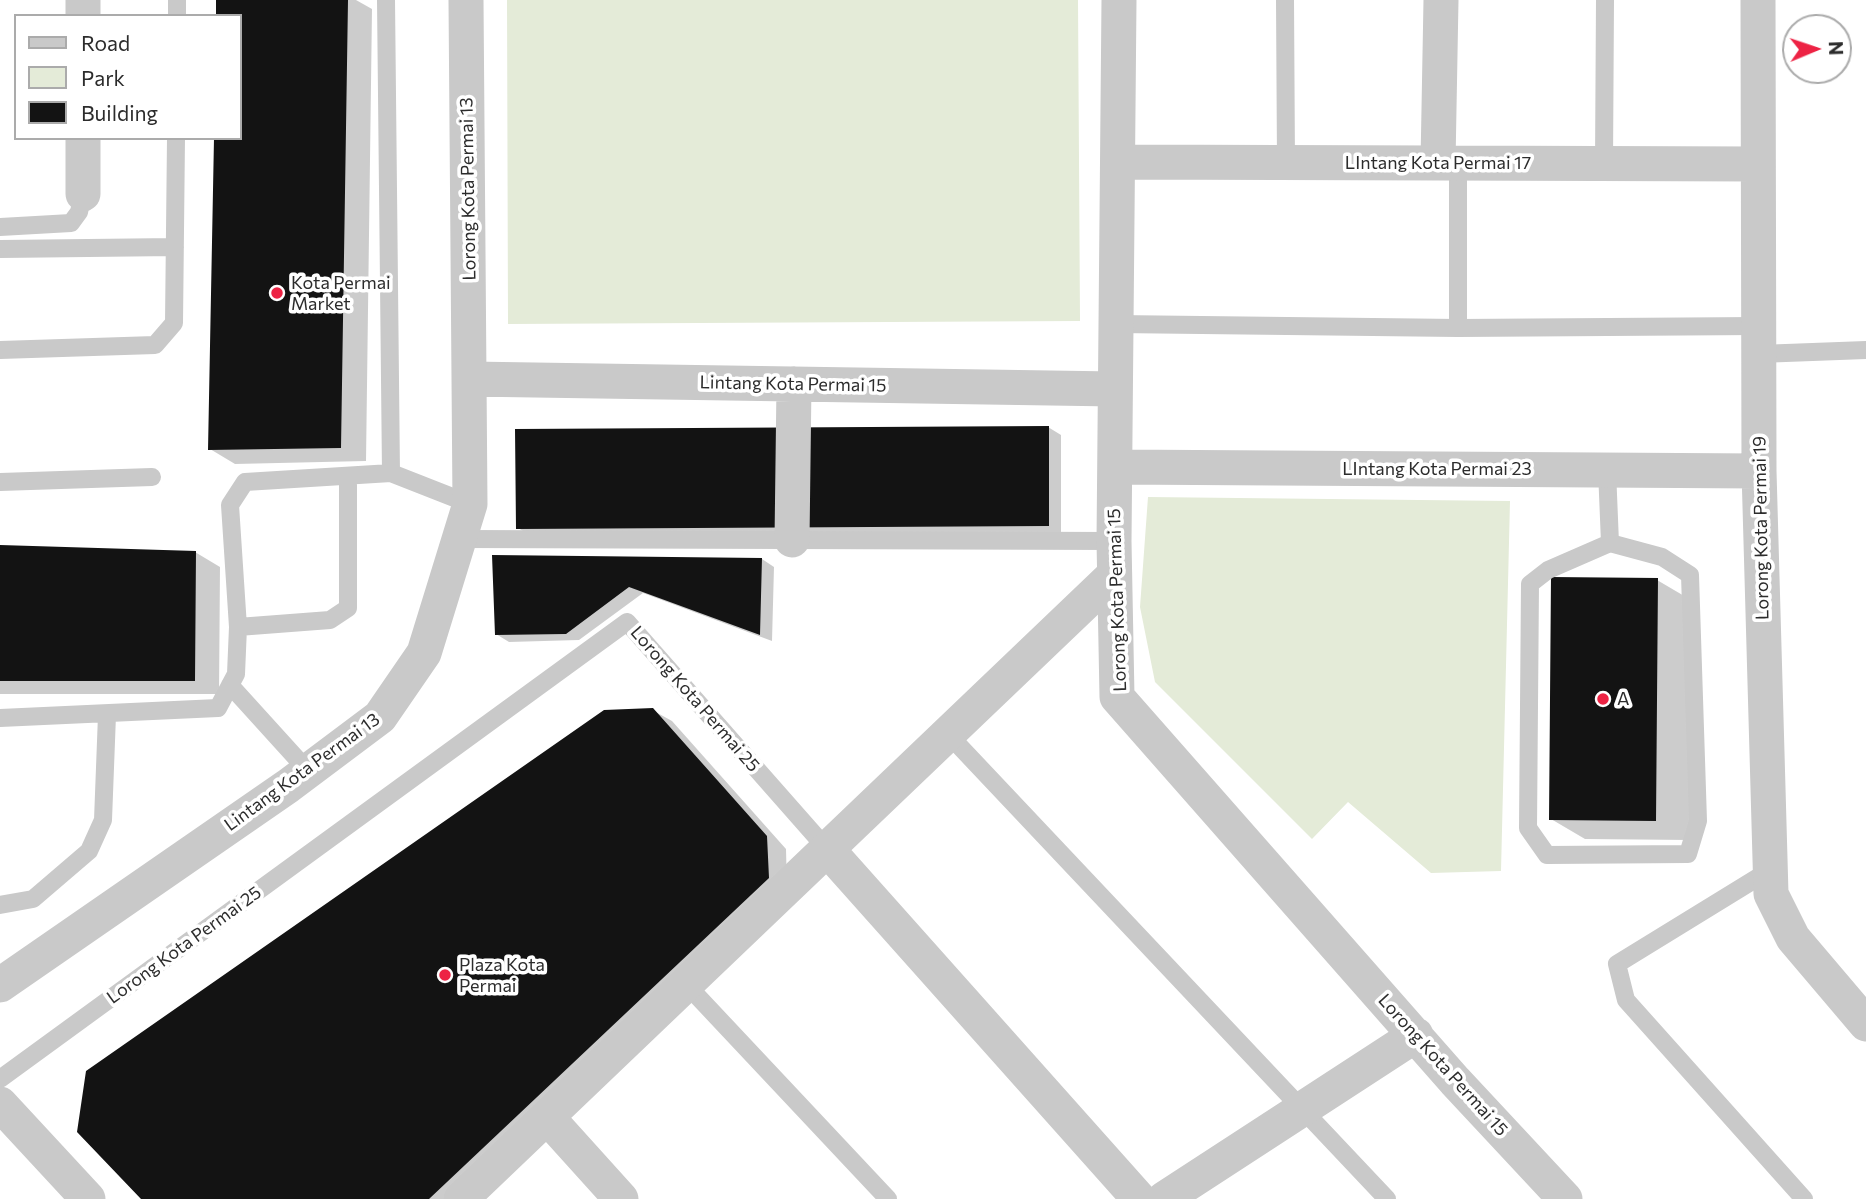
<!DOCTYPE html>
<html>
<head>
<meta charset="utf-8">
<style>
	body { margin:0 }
	#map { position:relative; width:1866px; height:1199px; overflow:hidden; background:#fff; font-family:Commissioner,sans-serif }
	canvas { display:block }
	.legend { position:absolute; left:14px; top:14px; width:228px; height:126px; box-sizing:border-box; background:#fff; border:2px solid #ababab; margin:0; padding:9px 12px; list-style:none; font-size:21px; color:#2c2c2c }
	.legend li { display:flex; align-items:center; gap:14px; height:35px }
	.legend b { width:35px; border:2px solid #ababab }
	.north { position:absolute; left:1782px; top:14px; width:70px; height:70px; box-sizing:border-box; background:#fff; border:2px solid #ababab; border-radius:50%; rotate:88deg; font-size:19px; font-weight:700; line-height:28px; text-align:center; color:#2c2c2c }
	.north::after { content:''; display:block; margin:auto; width:24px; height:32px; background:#ed2344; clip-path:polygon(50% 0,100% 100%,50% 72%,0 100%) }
</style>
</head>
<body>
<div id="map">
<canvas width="1866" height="1199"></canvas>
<ul class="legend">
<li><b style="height:9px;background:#c9c9c9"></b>Road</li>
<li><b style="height:19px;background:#e4ebd8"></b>Park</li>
<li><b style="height:19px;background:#131313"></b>Building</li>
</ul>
<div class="north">N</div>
</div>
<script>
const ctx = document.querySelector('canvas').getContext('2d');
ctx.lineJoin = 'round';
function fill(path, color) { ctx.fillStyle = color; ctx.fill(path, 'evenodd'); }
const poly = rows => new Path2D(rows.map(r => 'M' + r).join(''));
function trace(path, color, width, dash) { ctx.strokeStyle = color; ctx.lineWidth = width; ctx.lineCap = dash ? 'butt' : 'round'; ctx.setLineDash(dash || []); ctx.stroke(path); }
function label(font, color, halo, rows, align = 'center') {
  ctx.font = font + ' Commissioner,sans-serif'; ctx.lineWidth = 7; ctx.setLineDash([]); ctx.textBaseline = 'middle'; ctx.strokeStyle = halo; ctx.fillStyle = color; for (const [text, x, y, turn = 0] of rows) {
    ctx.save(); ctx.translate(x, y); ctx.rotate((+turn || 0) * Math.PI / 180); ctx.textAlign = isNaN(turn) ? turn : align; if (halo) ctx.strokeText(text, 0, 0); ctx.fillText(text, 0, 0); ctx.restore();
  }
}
const green = poly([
	[507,0,1078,0,1080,321,508,324],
	[1148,497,1510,501,1501,871,1431,873,1348,802,1312,839,1155,682,1140,607]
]);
const shadow = poly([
	[218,0,356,0,372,9,366,461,235,464,210,449,240,138,240,16],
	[1048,427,1061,435,1061,532,530,535,518,528],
	[0,546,195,552,220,567,219,694,0,694],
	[494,557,762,559,774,567,772,641,643,593,579,640,509,642,496,634],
	[1657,580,1691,600,1689,840,1585,839,1551,819],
	[652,710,672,721,786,849,787,889,460,1199,143,1199]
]);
const building = poly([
	[216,0,348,0,341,448,208,450,214,138,240,138,240,16,216,16],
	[1049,426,1049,526,516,529,515,429],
	[0,545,196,551,195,681,0,681],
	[492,555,762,558,760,635,629,587,566,634,495,635],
	[1551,577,1658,578,1656,821,1549,820],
	[653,708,767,836,769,878,429,1199,141,1199,77,1132,86,1071,604,710]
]);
const lane = poly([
	[386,0,391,473,470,504],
	[1285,0,1286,163],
	[177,16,177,0],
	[1604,164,1605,0],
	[0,227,71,223,79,212,83,194],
	[0,249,175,247],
	[1116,324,1458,328,1758,326],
	[1458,328,1458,163],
	[0,350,155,345,174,323,176,138],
	[1759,354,1866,350],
	[1607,470,1610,543],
	[0,482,152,477],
	[461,539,1114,541],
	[1610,543,1662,557,1690,575,1698,821,1688,854,1547,855,1528,828,1530,584,1548,570,1610,543],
	[238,627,330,620,348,608,348,478],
	[230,685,308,771],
	[0,718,218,708,236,674,238,627,230,505,245,482,391,473],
	[949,735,1387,1199],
	[1770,870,1617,964,1626,1000,1804,1199],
	[0,905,33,899,89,851,103,820,107,715],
	[686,984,888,1199],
	[0,1079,627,622,827,849]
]);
const street = poly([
	[83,0,83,16],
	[1119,0,1114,541,1117,697,1455,1081,1565,1199],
	[1758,0,1759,471,1771,894,1793,938,1866,1024],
	[83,138,83,194],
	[1118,162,1757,164],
	[1438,163,1441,0],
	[470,379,1115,389],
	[1115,467,1759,471],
	[792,540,794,384],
	[827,849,1139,1199],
	[0,985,288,786,380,717,424,653,470,504,466,0],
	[0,1104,88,1199],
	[547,1117,621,1199],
	[461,1199,1114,575],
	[1164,1199,1416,1035]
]);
const markers = [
	[277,293,7,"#ed2344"],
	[1603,699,7,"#ed2344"],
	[445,975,7,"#ed2344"]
];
const streetNames = [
	["LIntang Kota Permai 17",1438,163],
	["Lorong Kota Permai 13",468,189,-91],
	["Lintang Kota Permai 15",793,384,1],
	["LIntang Kota Permai 23",1437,469],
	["Lorong Kota Permai 19",1761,528,-91],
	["Lorong Kota Permai 15",1117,600,-92],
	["Lorong Kota Permai 25",695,699,49],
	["Lintang Kota Permai 13",302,772,-36],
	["Lorong Kota Permai 25",184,945,-36],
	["Lorong Kota Permai 15",1443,1065,48]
];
const poiNames = [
	["Kota Permai",291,283],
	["Market",291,304],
	["A",1617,699],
	["Plaza Kota",459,965],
	["Permai",459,986]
];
fill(green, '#e4ebd8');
fill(shadow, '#0003');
fill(building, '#131313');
trace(lane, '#c9c9c9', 18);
trace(street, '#c9c9c9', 35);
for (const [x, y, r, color] of markers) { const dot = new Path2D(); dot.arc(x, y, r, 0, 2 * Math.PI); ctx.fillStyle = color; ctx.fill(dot); trace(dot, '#fff', 2.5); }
label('18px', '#2c2c2c', '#fff', streetNames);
label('18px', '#2c2c2c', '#fff', poiNames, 'left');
</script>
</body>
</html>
